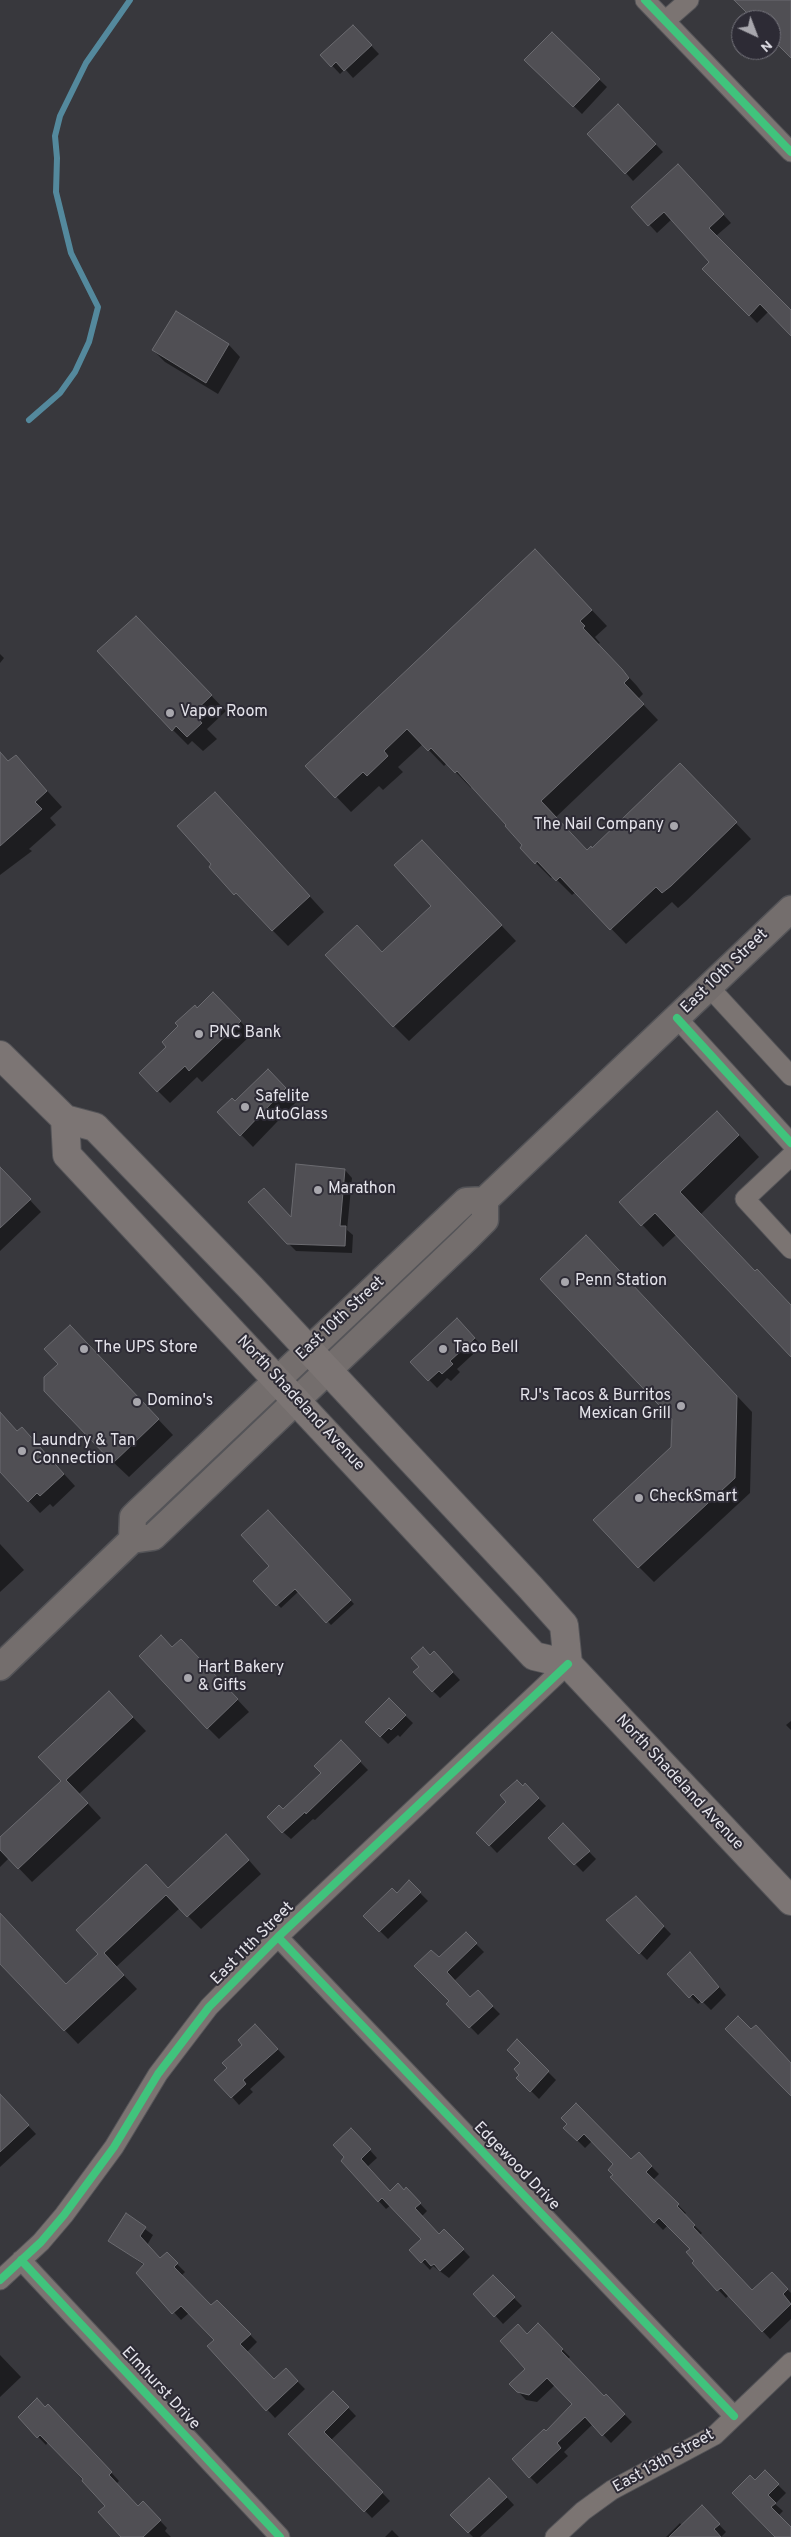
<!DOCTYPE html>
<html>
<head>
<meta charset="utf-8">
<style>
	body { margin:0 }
	#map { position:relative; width:791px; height:2537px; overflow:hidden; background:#38383d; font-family:Overpass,sans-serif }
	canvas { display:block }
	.north { position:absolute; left:731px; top:10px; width:50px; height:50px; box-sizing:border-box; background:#2d2b35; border:1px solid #76757d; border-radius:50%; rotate:137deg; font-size:14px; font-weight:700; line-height:20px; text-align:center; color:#e4e3ea }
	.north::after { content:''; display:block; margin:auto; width:18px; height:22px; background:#a8a7ad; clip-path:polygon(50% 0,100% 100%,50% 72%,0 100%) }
</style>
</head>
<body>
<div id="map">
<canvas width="791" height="2537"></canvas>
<div class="north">N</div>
</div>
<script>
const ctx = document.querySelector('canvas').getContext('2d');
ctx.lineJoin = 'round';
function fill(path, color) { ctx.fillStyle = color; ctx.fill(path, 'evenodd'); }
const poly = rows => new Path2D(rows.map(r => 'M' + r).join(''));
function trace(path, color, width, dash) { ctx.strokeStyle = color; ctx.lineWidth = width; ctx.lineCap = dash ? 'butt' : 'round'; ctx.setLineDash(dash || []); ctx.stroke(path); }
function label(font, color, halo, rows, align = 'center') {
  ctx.font = font + ' Overpass,sans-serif'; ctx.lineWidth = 4; ctx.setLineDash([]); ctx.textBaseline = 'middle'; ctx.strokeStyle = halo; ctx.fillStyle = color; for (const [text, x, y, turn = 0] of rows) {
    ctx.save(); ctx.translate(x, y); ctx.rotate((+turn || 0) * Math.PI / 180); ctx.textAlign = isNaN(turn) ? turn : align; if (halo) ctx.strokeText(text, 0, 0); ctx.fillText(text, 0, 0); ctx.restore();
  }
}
const shadow = poly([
	[360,34,379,54,353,78,345,69,340,74,322,55],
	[552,34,607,87,582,114,526,60],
	[618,105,663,152,633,181,626,173],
	[686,174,731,223,716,236,791,312,791,334,769,311,757,323,704,269,711,262,672,219,657,233,633,207],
	[176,313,229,345,240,357,218,394,165,362,153,350],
	[550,566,607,626,595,637,600,643,598,644,637,686,643,694,638,699,658,720,556,817,588,851,592,850,695,780,751,839,686,901,678,908,672,902,626,944,576,892,572,895,553,876,551,878,536,863,508,825,472,786,471,788,447,763,444,766,423,744,398,767,403,772,383,790,379,786,351,812,307,766],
	[151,633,226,711,207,729,217,739,203,751,192,741,188,745,173,730],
	[0,654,4,658,0,663],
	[15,756,62,807,50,818,56,825,29,849,32,851,0,875,0,770],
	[230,809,324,912,288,946,210,867],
	[437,857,516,941,409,1041,394,1026,382,953,433,906],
	[225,1005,252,1034,202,1082,197,1077,170,1103,140,1073,168,1047,197,1010],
	[268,1071,297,1101,253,1147,219,1112,235,1103],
	[738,1134,759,1157,701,1214,755,1272,757,1271,791,1305,791,1355,677,1234,663,1247,621,1202],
	[345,1170,352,1178,347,1230,353,1235,352,1253,296,1251,288,1243,292,1219],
	[0,1173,14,1183,41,1212,0,1251],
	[602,1252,752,1412,750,1493,654,1582,639,1567,672,1448,673,1419],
	[465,1328,482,1346,457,1369,460,1372,451,1381,447,1378,437,1388,412,1362],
	[85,1342,173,1435,129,1477,113,1462],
	[0,1413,18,1432,33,1440,75,1486,53,1507,50,1504,40,1513,0,1470],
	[268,1512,354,1604,331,1625,299,1591,281,1608,255,1581,271,1566],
	[0,1544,24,1570,0,1592],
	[172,1648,193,1652,249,1712,219,1739,208,1728],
	[430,1656,442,1661,460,1680,440,1698,433,1691],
	[389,1700,413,1723,400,1737,398,1735,388,1744,366,1722],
	[122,1706,146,1731,79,1794,101,1818,32,1882,9,1858,0,1867,0,1839,62,1781],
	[791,1721,791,1730,786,1725],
	[341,1742,368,1770,315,1820,313,1819,291,1839,283,1832,283,1811,323,1773],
	[525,1785,546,1806,497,1853,478,1833],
	[563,1825,596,1859,583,1872,550,1838],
	[240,1850,261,1874,201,1929,180,1908,116,1967,137,1989,78,2044,0,1962,0,1914,67,1985,169,1890],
	[409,1882,428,1901,388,1939,365,1916,397,1894],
	[636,1898,671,1934,647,1960,608,1920],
	[466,1934,484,1952,454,1981,470,1998,478,1992,500,2014,478,2035,448,2004,451,2001,439,1959],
	[698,1962,726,1995,711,2010,702,2001,698,2004,669,1974],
	[263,2034,285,2057,250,2089,253,2092,239,2105,232,2097],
	[517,2041,556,2080,539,2099,518,2078,521,2075,522,2063],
	[0,2096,36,2134,0,2167],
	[568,2125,631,2161,639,2154,659,2174,653,2180,686,2213,684,2215,702,2233,700,2235,752,2292,772,2274,791,2293,791,2319,770,2339,729,2295,726,2298,693,2263,696,2261,692,2249,668,2225,663,2230,612,2177,614,2175,615,2164,592,2141,585,2148,565,2128],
	[358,2137,377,2158,367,2167,390,2192,406,2189,427,2211,422,2216,439,2235,444,2230,470,2257,449,2278,433,2266,430,2270,411,2250,423,2239,391,2205,386,2209,342,2161],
	[126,2215,153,2235,147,2245,161,2260,167,2254,185,2272,181,2276,211,2307,217,2301,257,2342,247,2352,275,2381,286,2370,305,2389,275,2418,209,2346,216,2340,189,2313,181,2320,138,2273,145,2266,109,2240],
	[493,2277,522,2306,503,2324,475,2294],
	[538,2325,570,2357,567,2360,604,2398,606,2396,632,2422,611,2443,593,2424,564,2452,568,2456,537,2484,530,2477,546,2432,574,2404,555,2385,537,2402,526,2400,511,2384,527,2369,528,2335],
	[0,2355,21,2377,0,2397],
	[333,2392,356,2416,331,2440,390,2501,372,2518,290,2434],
	[46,2409,56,2413,119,2481,116,2484,138,2507,143,2503,167,2528,165,2531,171,2537,123,2537,107,2506,48,2442,46,2445,19,2417],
	[765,2472,786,2493,775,2504,783,2511,778,2516,791,2529,791,2537,777,2537,755,2482],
	[497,2487,514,2505,480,2537,473,2537,452,2515],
	[702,2507,726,2532,721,2537,666,2537,680,2523,682,2526],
	[392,2530,399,2537,385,2537]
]);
const stream = poly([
	[29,420,60,393,75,372,89,342,98,307,71,253,56,192,57,158,55,136,60,116,86,63,130,0]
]);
const building = poly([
	[734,0,791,0,791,58,771,38,771,20,754,20,734,0],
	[353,25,372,45,344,71,336,62,331,67,320,55,353,25],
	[552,32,600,79,573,107,524,60,552,32],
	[618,104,656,144,625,174,587,134,618,104],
	[678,164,724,214,709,228,791,310,791,336,760,304,749,316,702,269,709,262,664,212,648,226,631,207,678,164],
	[176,311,229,344,206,383,152,350,176,311],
	[535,549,592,610,580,621,585,626,583,628,622,669,629,678,624,683,644,704,541,801,587,850,591,846,592,848,680,763,737,822,671,886,662,893,656,887,610,930,560,877,556,881,537,861,535,864,520,848,522,845,505,826,506,825,457,771,455,773,431,748,428,751,407,729,384,751,388,756,367,776,363,772,335,798,305,766,535,549],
	[136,616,212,695,193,713,202,723,187,737,176,726,172,731,97,651,136,616],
	[0,752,8,761,16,755,47,791,35,802,42,809,0,846,0,752],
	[215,792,310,896,272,931,236,893,234,895,209,867,211,864,177,826,215,792],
	[422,840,502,925,393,1027,325,955,357,925,382,952,431,906,394,865,422,840],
	[213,992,241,1021,189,1071,185,1066,157,1092,139,1073,166,1047,162,1042,178,1026,175,1023,195,1005,197,1008,213,992],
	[268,1069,286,1088,240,1136,217,1112,232,1098,235,1101,268,1069],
	[717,1111,739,1135,680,1192,755,1271,757,1269,791,1305,791,1357,655,1213,641,1226,619,1202,717,1111],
	[296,1164,345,1169,340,1226,346,1226,345,1246,287,1244,248,1202,264,1188,291,1217,296,1164],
	[0,1167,31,1199,0,1228,0,1167],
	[586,1235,737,1396,735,1478,638,1568,593,1520,671,1447,672,1419,540,1279,586,1235],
	[457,1318,475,1338,450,1361,453,1364,442,1374,439,1371,428,1381,410,1362,457,1318],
	[70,1325,159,1419,113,1463,44,1391,44,1377,58,1364,44,1349,70,1325],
	[0,1412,17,1431,22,1427,64,1474,40,1496,37,1493,28,1502,0,1472,0,1412],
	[268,1510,351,1600,326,1623,295,1589,276,1606,253,1581,269,1566,241,1535,268,1510],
	[161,1635,172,1647,181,1639,238,1699,207,1729,139,1656,161,1635],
	[423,1647,430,1655,434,1651,453,1672,432,1692,413,1672,419,1667,411,1658,423,1647],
	[109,1691,133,1717,66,1780,88,1803,18,1869,0,1850,0,1837,61,1781,38,1757,109,1691],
	[389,1698,406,1715,391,1730,389,1728,380,1737,365,1722,389,1698],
	[341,1740,361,1761,306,1814,305,1812,282,1833,267,1817,279,1805,283,1809,321,1773,314,1766,341,1740],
	[517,1780,523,1786,525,1783,539,1798,489,1846,476,1833,506,1802,500,1795,517,1780],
	[563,1823,590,1851,574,1865,548,1838,563,1823],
	[226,1834,249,1860,187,1917,166,1895,104,1953,124,1975,64,2031,0,1964,0,1913,66,1984,98,1954,76,1930,146,1864,168,1888,226,1834],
	[409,1880,421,1892,379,1932,363,1916,392,1888,397,1893,409,1880],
	[636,1896,664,1926,639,1954,606,1920,636,1896],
	[466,1932,477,1943,447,1972,470,1997,478,1990,493,2006,469,2028,446,2004,449,2001,414,1966,431,1950,439,1957,466,1932],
	[690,1952,719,1987,702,2003,693,1994,689,1998,667,1974,690,1952],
	[738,2016,751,2029,756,2025,791,2063,791,2096,725,2029,738,2016],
	[255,2024,278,2049,243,2080,246,2084,231,2098,214,2080,227,2068,222,2063,242,2045,238,2040,255,2024],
	[517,2039,549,2071,530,2092,516,2078,519,2075,514,2069,520,2063,507,2050,517,2039],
	[0,2094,29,2125,0,2152,0,2094],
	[576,2103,631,2159,639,2152,652,2166,646,2172,679,2204,677,2206,695,2225,693,2227,752,2290,772,2272,788,2289,783,2294,791,2304,762,2332,721,2288,717,2291,692,2263,694,2261,686,2252,690,2249,659,2218,654,2223,610,2177,613,2175,608,2170,613,2164,584,2134,577,2141,563,2128,567,2124,561,2118,576,2103],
	[351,2128,371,2149,361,2159,390,2191,398,2183,404,2190,406,2187,421,2203,415,2208,439,2234,444,2229,464,2249,440,2271,434,2264,431,2266,425,2259,421,2263,409,2250,421,2239,382,2198,378,2202,341,2161,344,2157,333,2145,351,2128],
	[126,2213,146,2227,140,2236,160,2258,167,2252,178,2263,174,2267,211,2305,217,2300,251,2334,240,2344,274,2379,286,2368,298,2381,266,2411,207,2346,214,2340,181,2306,172,2314,136,2273,144,2264,108,2241,126,2213],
	[493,2275,515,2297,494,2317,473,2294,493,2275],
	[538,2323,563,2349,561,2351,604,2396,606,2394,625,2414,602,2436,585,2417,557,2443,561,2448,529,2478,512,2459,544,2429,546,2431,572,2404,547,2378,529,2395,517,2392,509,2384,525,2369,500,2341,518,2324,527,2334,538,2323],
	[333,2391,349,2407,324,2432,383,2492,364,2512,288,2434,333,2391],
	[37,2398,45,2407,48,2404,112,2472,109,2475,138,2506,143,2501,161,2520,143,2537,121,2537,98,2512,105,2506,82,2481,83,2479,40,2435,37,2438,18,2417,37,2398],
	[765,2470,779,2484,768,2495,776,2503,771,2507,791,2527,791,2537,775,2537,732,2493,750,2475,755,2480,765,2470],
	[489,2478,507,2497,468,2533,450,2515,489,2478],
	[702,2505,720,2524,714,2529,721,2537,669,2537,702,2505]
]);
const minor = poly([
	[645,0,791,152],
	[665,21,689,0],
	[709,987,791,1076],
	[677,1018,791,1143],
	[791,1156,745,1199,791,1249],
	[278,1937,734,2416],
	[21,2260,280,2537],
	[0,2280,41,2242,64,2215,114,2147,158,2074,209,2007,278,1937,568,1664],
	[555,2537,583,2511,612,2490,715,2435,791,2362]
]);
const secondary = poly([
	[132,1540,133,1517,139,1511,466,1201,485,1200,791,909],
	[0,1667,132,1540,153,1537,466,1239,485,1220,485,1200]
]);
const primary = poly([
	[0,1055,65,1119,95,1127,251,1288,530,1587,564,1625,568,1664],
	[65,1119,67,1155,534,1656,568,1664,791,1901]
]);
const cycleway = poly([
	[645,0,791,152],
	[677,1018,791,1143],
	[278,1937,734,2416],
	[21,2260,280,2537],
	[0,2280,41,2242,64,2215,114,2147,158,2074,209,2007,278,1937,568,1664]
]);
const markers = [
	[170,713,5,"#a8a7ad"],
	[674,826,5,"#a8a7ad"],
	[199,1034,5,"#a8a7ad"],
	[245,1107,5,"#a8a7ad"],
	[318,1190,5,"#a8a7ad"],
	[565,1282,5,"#a8a7ad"],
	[84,1349,5,"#a8a7ad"],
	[443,1349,5,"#a8a7ad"],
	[137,1402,5,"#a8a7ad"],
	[681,1406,5,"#a8a7ad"],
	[22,1451,5,"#a8a7ad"],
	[639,1498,5,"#a8a7ad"],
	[188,1678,5,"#a8a7ad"]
];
const poiNames = [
	["Vapor Room",180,713],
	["The Nail Company",664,826,"right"],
	["PNC Bank",209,1034],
	["Safelite",255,1098],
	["AutoGlass",255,1116],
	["Marathon",328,1190],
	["Penn Station",575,1282],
	["The UPS Store",94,1349],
	["Taco Bell",453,1349],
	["RJ's Tacos & Burritos",671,1397,"right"],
	["Mexican Grill",671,1415,"right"],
	["Domino's",147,1402],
	["Laundry & Tan",32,1442],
	["Connection",32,1460],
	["CheckSmart",649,1498],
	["Hart Bakery",198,1669],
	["& Gifts",198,1687]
];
const streetNames = [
	["East 10th Street",725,972,-44],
	["East 10th Street",341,1319,-43],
	["North Shadeland Avenue",300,1404,47],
	["North Shadeland Avenue",679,1783,47],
	["East 11th Street",253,1944,-45],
	["Edgewood Drive",516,2167,46],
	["Elmhurst Drive",160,2389,47],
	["East 13th Street",664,2462,-29]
];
fill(shadow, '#0007');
trace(stream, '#54899d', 6);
fill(building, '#504f54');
trace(building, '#6b6b70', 1);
trace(minor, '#545458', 21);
trace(secondary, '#545458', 29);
trace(primary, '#545458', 30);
trace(minor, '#7b7472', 19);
trace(secondary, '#746e6d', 26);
trace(primary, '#7c7574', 28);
trace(cycleway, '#40c37c', 8);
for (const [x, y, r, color] of markers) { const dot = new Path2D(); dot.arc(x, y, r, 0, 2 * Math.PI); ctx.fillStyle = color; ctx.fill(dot); trace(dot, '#2d2b35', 2); }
label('16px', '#e4e3ea', '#2d2b35', poiNames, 'left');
label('16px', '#e4e3ea', '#2d2b35', streetNames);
</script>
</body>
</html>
